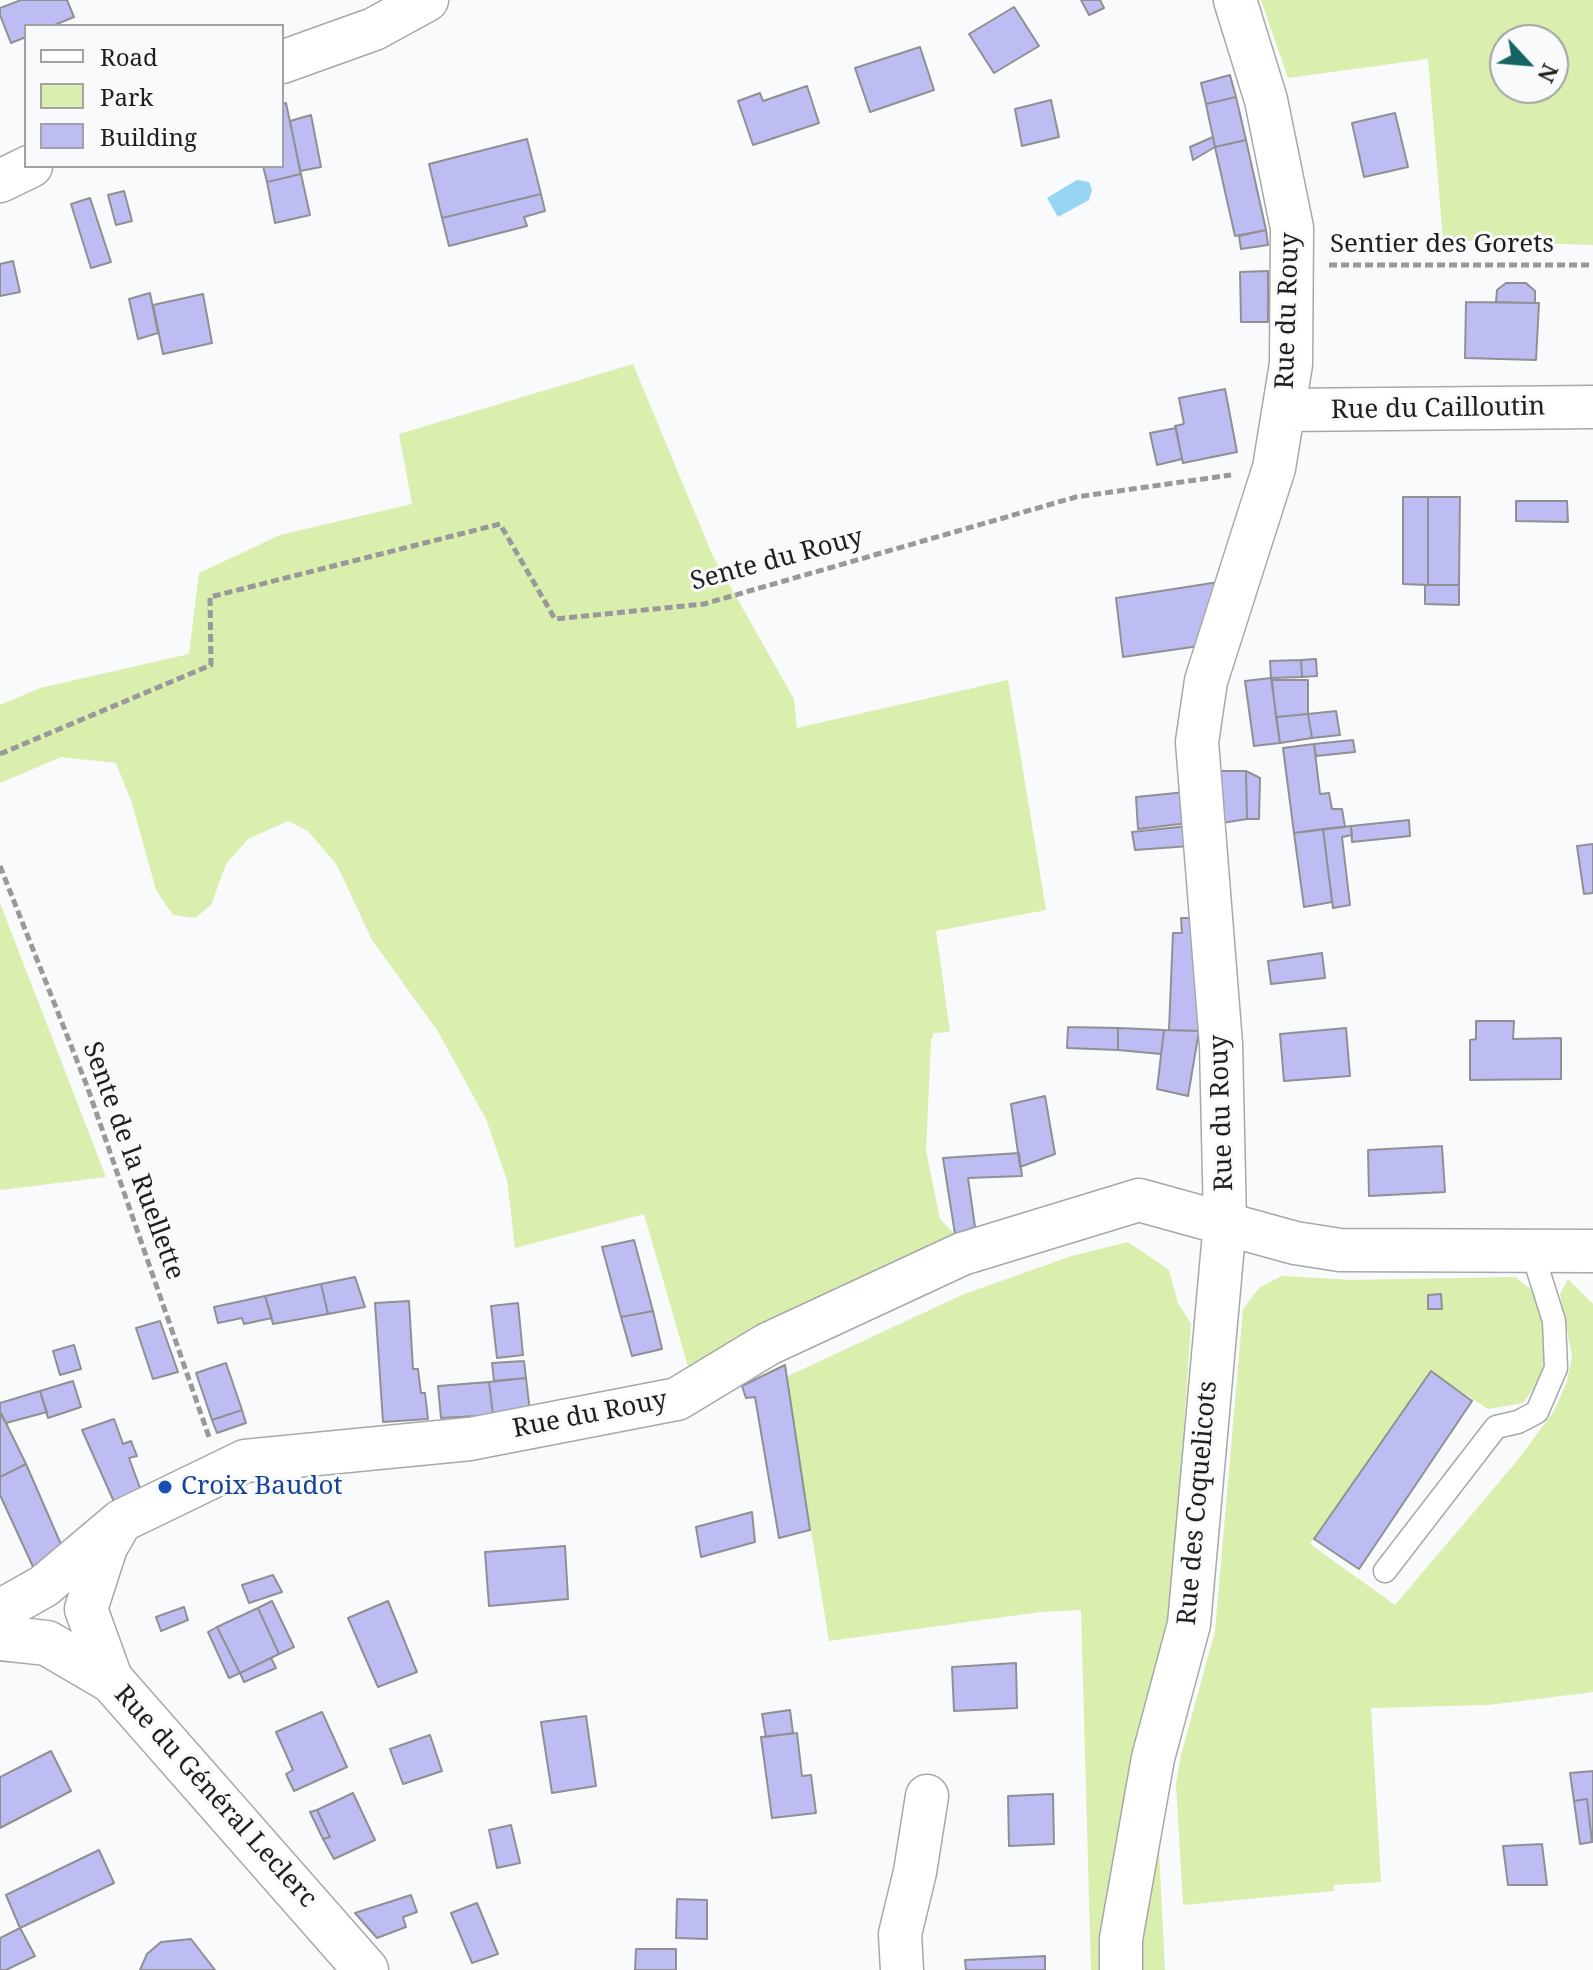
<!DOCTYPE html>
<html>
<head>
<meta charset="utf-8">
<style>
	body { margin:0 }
	#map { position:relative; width:1593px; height:1970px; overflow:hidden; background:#f9fafc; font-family:"Noto Serif",serif }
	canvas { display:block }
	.legend { position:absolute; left:24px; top:24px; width:260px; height:144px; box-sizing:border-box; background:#f9fafc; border:2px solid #a2a2a4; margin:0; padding:10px 14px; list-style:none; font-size:24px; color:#1f1f20 }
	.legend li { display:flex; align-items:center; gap:16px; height:40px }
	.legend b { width:40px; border:2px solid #a2a2a4 }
	.north { position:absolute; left:1489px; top:24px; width:80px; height:80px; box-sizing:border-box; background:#f9fafc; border:2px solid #a2a2a4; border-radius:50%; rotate:116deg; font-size:22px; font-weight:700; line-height:32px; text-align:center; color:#1f1f20 }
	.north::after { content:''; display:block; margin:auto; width:28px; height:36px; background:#156463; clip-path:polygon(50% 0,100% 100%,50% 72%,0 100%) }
</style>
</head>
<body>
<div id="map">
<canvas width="1593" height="1970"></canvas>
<ul class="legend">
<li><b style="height:10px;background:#fff"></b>Road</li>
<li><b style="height:22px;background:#daeead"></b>Park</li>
<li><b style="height:22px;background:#bdbdf3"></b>Building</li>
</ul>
<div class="north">N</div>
</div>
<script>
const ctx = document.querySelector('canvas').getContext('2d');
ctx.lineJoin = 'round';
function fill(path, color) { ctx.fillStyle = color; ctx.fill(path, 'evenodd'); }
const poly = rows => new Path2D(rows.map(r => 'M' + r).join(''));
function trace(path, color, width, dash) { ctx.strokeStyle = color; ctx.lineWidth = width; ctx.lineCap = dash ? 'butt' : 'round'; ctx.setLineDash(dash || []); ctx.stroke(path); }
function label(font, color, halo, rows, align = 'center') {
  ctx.font = font + ' "Noto Serif",serif'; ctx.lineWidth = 6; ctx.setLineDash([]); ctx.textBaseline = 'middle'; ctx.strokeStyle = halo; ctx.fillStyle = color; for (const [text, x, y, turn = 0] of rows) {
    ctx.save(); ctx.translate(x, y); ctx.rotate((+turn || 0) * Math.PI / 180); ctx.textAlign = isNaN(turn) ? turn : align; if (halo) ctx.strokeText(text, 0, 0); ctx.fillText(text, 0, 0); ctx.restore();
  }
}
const green = poly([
	[1261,0,1593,0,1593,245,1443,240,1428,59,1288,78],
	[1505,40,1553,40,1553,88,1505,88],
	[633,364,712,554,794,699,797,728,1008,680,1046,910,936,931,950,1032,934,1033,931,1040,926,1151,940,1219,955,1234,691,1377,644,1214,515,1248,507,1180,486,1119,437,1030,372,940,337,865,308,831,288,821,248,839,226,864,211,905,195,918,173,915,156,890,132,803,116,763,61,757,0,783,0,705,40,688,189,654,199,573,280,535,412,504,399,434],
	[0,903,106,1177,0,1190],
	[1128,1242,1169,1270,1178,1303,1191,1324,1170,1630,1103,1970,1091,1970,1081,1610,1040,1612,829,1641,786,1377,964,1294,1072,1256],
	[1282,1276,1352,1280,1515,1277,1532,1290,1541,1312,1546,1337,1547,1361,1538,1383,1523,1403,1488,1409,1431,1372,1310,1544,1395,1605,1517,1461,1554,1411,1567,1381,1572,1356,1560,1294,1568,1279,1593,1304,1593,1692,1488,1705,1371,1708,1381,1882,1334,1885,1334,1891,1183,1905,1176,1784,1181,1755,1215,1631,1243,1309,1259,1288],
	[1157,1811,1165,1970,1133,1970]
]);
const water = poly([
	[1077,180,1089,182,1092,190,1089,200,1058,217,1047,198]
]);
const building = poly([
	[21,0,67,0,74,17,52,26,26,26,26,37,11,43,0,15,0,8,21,0],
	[1081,0,1100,0,1104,8,1089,15,1081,0],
	[1014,7,1039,46,994,73,969,34,1014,7],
	[920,47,934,90,870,112,855,68,920,47],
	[1230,75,1236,97,1206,104,1201,83,1230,75],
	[807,86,819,123,753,145,738,101,760,93,763,101,807,86],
	[1236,97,1246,140,1215,147,1206,104,1236,97],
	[1051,100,1059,137,1022,146,1015,109,1051,100],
	[286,103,301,174,267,182,263,166,282,166,282,104,286,103],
	[1395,113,1408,167,1364,177,1352,123,1395,113],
	[311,115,321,167,300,171,290,121,311,115],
	[1213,137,1215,147,1193,160,1190,147,1213,137],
	[527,139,541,194,442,218,429,164,527,139],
	[1246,140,1266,230,1235,236,1215,147,1246,140],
	[301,174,310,215,275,223,267,182,301,174],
	[124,191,132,221,116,225,108,195,124,191],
	[541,194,545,211,524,217,527,226,449,246,442,218,541,194],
	[90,198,111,262,91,268,71,204,90,198],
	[1266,230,1268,245,1241,249,1239,236,1266,230],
	[13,261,20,292,0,296,0,264,13,261],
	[1268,271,1268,322,1241,322,1240,272,1268,271],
	[1506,283,1526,283,1535,291,1535,303,1496,302,1497,290,1506,283],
	[150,293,158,333,138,339,129,299,150,293],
	[203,294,212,343,163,354,153,305,203,294],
	[1466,302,1539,303,1536,360,1465,358,1466,302],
	[1225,389,1237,452,1183,463,1175,426,1184,424,1179,398,1225,389],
	[1176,428,1182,459,1157,465,1150,433,1176,428],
	[1403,497,1428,497,1428,585,1403,584,1403,497],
	[1428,497,1460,497,1459,585,1428,585,1428,497],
	[1516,501,1567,501,1568,522,1516,521,1516,501],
	[1225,581,1206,645,1123,657,1116,598,1225,581],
	[1425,585,1459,585,1459,605,1425,604,1425,585],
	[1316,659,1317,676,1302,677,1301,660,1316,659],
	[1301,660,1302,677,1271,678,1270,661,1301,660],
	[1271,678,1280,743,1254,746,1245,681,1271,678],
	[1272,680,1308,680,1308,714,1276,717,1272,680],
	[1336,711,1340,735,1312,738,1308,714,1336,711],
	[1308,714,1312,738,1280,743,1276,717,1308,714],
	[1353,740,1355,752,1316,756,1314,744,1353,740],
	[1314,744,1320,794,1329,793,1332,809,1342,809,1345,827,1294,833,1283,748,1314,744],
	[1214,771,1246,771,1247,819,1216,824,1214,771],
	[1246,771,1260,778,1259,819,1247,819,1246,771],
	[1186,792,1188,823,1138,829,1136,797,1186,792],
	[1409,820,1410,836,1352,842,1351,826,1409,820],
	[1188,826,1190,846,1135,850,1132,832,1188,826],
	[1351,826,1352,835,1342,837,1350,905,1333,908,1323,829,1351,826],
	[1323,829,1332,902,1304,907,1294,833,1323,829],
	[1593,844,1593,893,1584,894,1577,846,1593,844],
	[1181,918,1200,918,1199,1031,1169,1030,1173,933,1182,933,1181,918],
	[1322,953,1325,978,1271,984,1268,961,1322,953],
	[1476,1021,1514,1021,1513,1039,1561,1038,1561,1079,1470,1080,1470,1040,1476,1039,1476,1021],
	[1068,1027,1118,1028,1118,1050,1067,1048,1068,1027],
	[1118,1028,1164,1030,1161,1054,1118,1050,1118,1028],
	[1346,1028,1350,1076,1284,1081,1280,1034,1346,1028],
	[1164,1030,1199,1031,1188,1096,1157,1089,1164,1030],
	[1045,1096,1055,1154,1020,1167,1011,1104,1045,1096],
	[1442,1146,1445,1192,1369,1196,1368,1150,1442,1146],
	[1019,1153,1022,1176,968,1178,975,1227,955,1234,943,1158,1019,1153],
	[634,1240,653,1311,621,1317,602,1247,634,1240],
	[355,1277,365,1307,328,1314,321,1284,355,1277],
	[321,1284,328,1314,273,1324,265,1296,321,1284],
	[1441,1294,1442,1309,1428,1309,1428,1295,1441,1294],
	[265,1296,272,1318,244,1324,242,1318,218,1323,214,1307,265,1296],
	[409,1301,413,1369,418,1369,421,1393,425,1393,428,1419,383,1422,375,1303,409,1301],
	[518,1303,523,1355,497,1358,491,1306,518,1303],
	[653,1311,662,1349,632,1356,621,1317,653,1311],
	[160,1321,178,1372,153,1379,136,1328,160,1321],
	[74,1345,81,1369,60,1375,53,1351,74,1345],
	[524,1361,526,1378,494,1381,492,1363,524,1361],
	[226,1363,242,1410,212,1420,196,1373,226,1363],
	[785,1365,810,1530,779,1538,755,1397,746,1398,742,1386,785,1365],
	[1431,1371,1472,1401,1359,1569,1314,1539,1431,1371],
	[526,1378,530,1412,493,1415,489,1382,526,1378],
	[73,1381,81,1407,48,1418,40,1391,73,1381],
	[489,1382,493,1415,441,1418,438,1386,489,1382],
	[40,1391,47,1412,6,1423,0,1413,0,1403,40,1391],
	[242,1410,246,1423,217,1433,212,1420,242,1410],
	[1,1413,26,1464,0,1477,0,1413,1,1413],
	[114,1419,123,1444,131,1441,137,1456,129,1458,140,1488,115,1504,82,1430,114,1419],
	[26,1464,63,1549,35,1571,0,1495,0,1477,26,1464],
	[752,1512,755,1542,701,1557,696,1527,752,1512],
	[565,1546,568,1599,489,1606,485,1552,565,1546],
	[273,1575,282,1592,249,1603,242,1585,273,1575],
	[272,1601,294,1647,279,1654,258,1608,272,1601],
	[388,1601,417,1672,378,1687,348,1618,388,1601],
	[184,1607,188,1620,161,1631,156,1617,184,1607],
	[258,1608,279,1654,240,1673,217,1627,258,1608],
	[217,1627,240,1673,229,1678,208,1632,217,1627],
	[271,1658,276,1668,244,1682,240,1673,271,1658],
	[1016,1663,1017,1708,954,1711,952,1667,1016,1663],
	[790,1710,793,1733,766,1737,762,1714,790,1710],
	[322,1712,347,1767,294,1791,286,1774,293,1770,276,1732,322,1712],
	[586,1716,596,1786,552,1793,541,1722,586,1716],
	[797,1733,802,1776,811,1775,816,1813,772,1818,761,1737,797,1733],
	[430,1735,442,1771,403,1784,390,1749,430,1735],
	[51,1751,71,1791,0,1828,0,1777,51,1751],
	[1593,1771,1593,1842,1592,1842,1587,1799,1574,1801,1570,1773,1593,1771],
	[353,1793,375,1840,334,1859,323,1839,330,1837,317,1810,353,1793],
	[1053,1794,1054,1844,1009,1846,1008,1796,1053,1794],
	[1587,1799,1592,1842,1580,1844,1574,1801,1587,1799],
	[317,1810,330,1837,323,1839,310,1812,317,1810],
	[511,1825,520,1863,497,1868,489,1830,511,1825],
	[1542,1844,1547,1885,1508,1885,1503,1846,1542,1844],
	[99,1850,114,1883,20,1928,6,1895,99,1850],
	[411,1895,417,1912,403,1917,406,1927,377,1938,355,1913,411,1895],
	[677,1899,707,1900,707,1939,676,1938,677,1899],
	[477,1903,498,1954,472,1963,451,1913,477,1903],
	[20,1928,35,1956,6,1970,0,1970,0,1938,20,1928],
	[191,1939,215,1970,140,1970,147,1954,161,1942,191,1939],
	[636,1949,676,1949,676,1970,635,1970,636,1949],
	[1045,1956,1045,1970,966,1970,965,1960,1045,1956]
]);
const path = poly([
	[1329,265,1593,265],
	[0,754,211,665,210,597,500,524,555,619,704,604,1076,497,1231,475],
	[0,866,87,1086,209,1437]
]);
const service = poly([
	[1385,1571,1496,1427,1518,1422,1537,1412,1556,1368,1554,1321,1532,1251]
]);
const minor = poly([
	[282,62,374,29,427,0],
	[0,181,31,166],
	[1284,410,1593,407],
	[0,1611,44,1586,121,1521,245,1461,470,1439,677,1399,768,1344,962,1254,1139,1200,1295,1243,1340,1250,1593,1251],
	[112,1681,86,1609,106,1547,117,1528],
	[902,1970,900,1934,915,1872,927,1796],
	[1121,1970,1121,1939,1153,1758,1189,1624,1225,1222,1221,1044,1197,742,1206,681,1274,468,1291,364,1292,228,1266,100,1235,0]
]);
const tertiary = poly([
	[0,1638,47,1643,112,1681,366,1970]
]);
const markers = [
	[165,1487,8,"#1a4fb4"]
];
const streetNames = [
	["Sentier des Gorets",1442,245],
	["Rue du Rouy",1288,311,-88],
	["Rue du Cailloutin",1438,409,-1],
	["Sente du Rouy",777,560,-15],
	["Rue du Rouy",1222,1113,-92],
	["Sente de la Ruellette",133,1161,70],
	["Rue du Rouy",590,1415,-11],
	["Rue des Coquelicots",1198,1503,-85],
	["Rue du Général Leclerc",215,1797,48]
];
const transitNames = [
	["Croix Baudot",181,1487]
];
fill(green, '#daeead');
fill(water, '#96d5f3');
fill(building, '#bdbdf3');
trace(building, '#909092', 2);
trace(service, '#a6a8a9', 25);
trace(minor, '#a6a8a9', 45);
trace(tertiary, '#a6a8a9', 47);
trace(path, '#99999b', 5, [8, 4]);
trace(service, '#fff', 22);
trace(minor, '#fff', 42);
trace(tertiary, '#fff', 44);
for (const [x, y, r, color] of markers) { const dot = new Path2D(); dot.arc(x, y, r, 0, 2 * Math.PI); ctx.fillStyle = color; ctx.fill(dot); trace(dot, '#f9fafc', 3); }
label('26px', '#1f1f20', '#f9fafc', streetNames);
label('26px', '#164399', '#f9fafc', transitNames, 'left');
</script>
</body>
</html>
